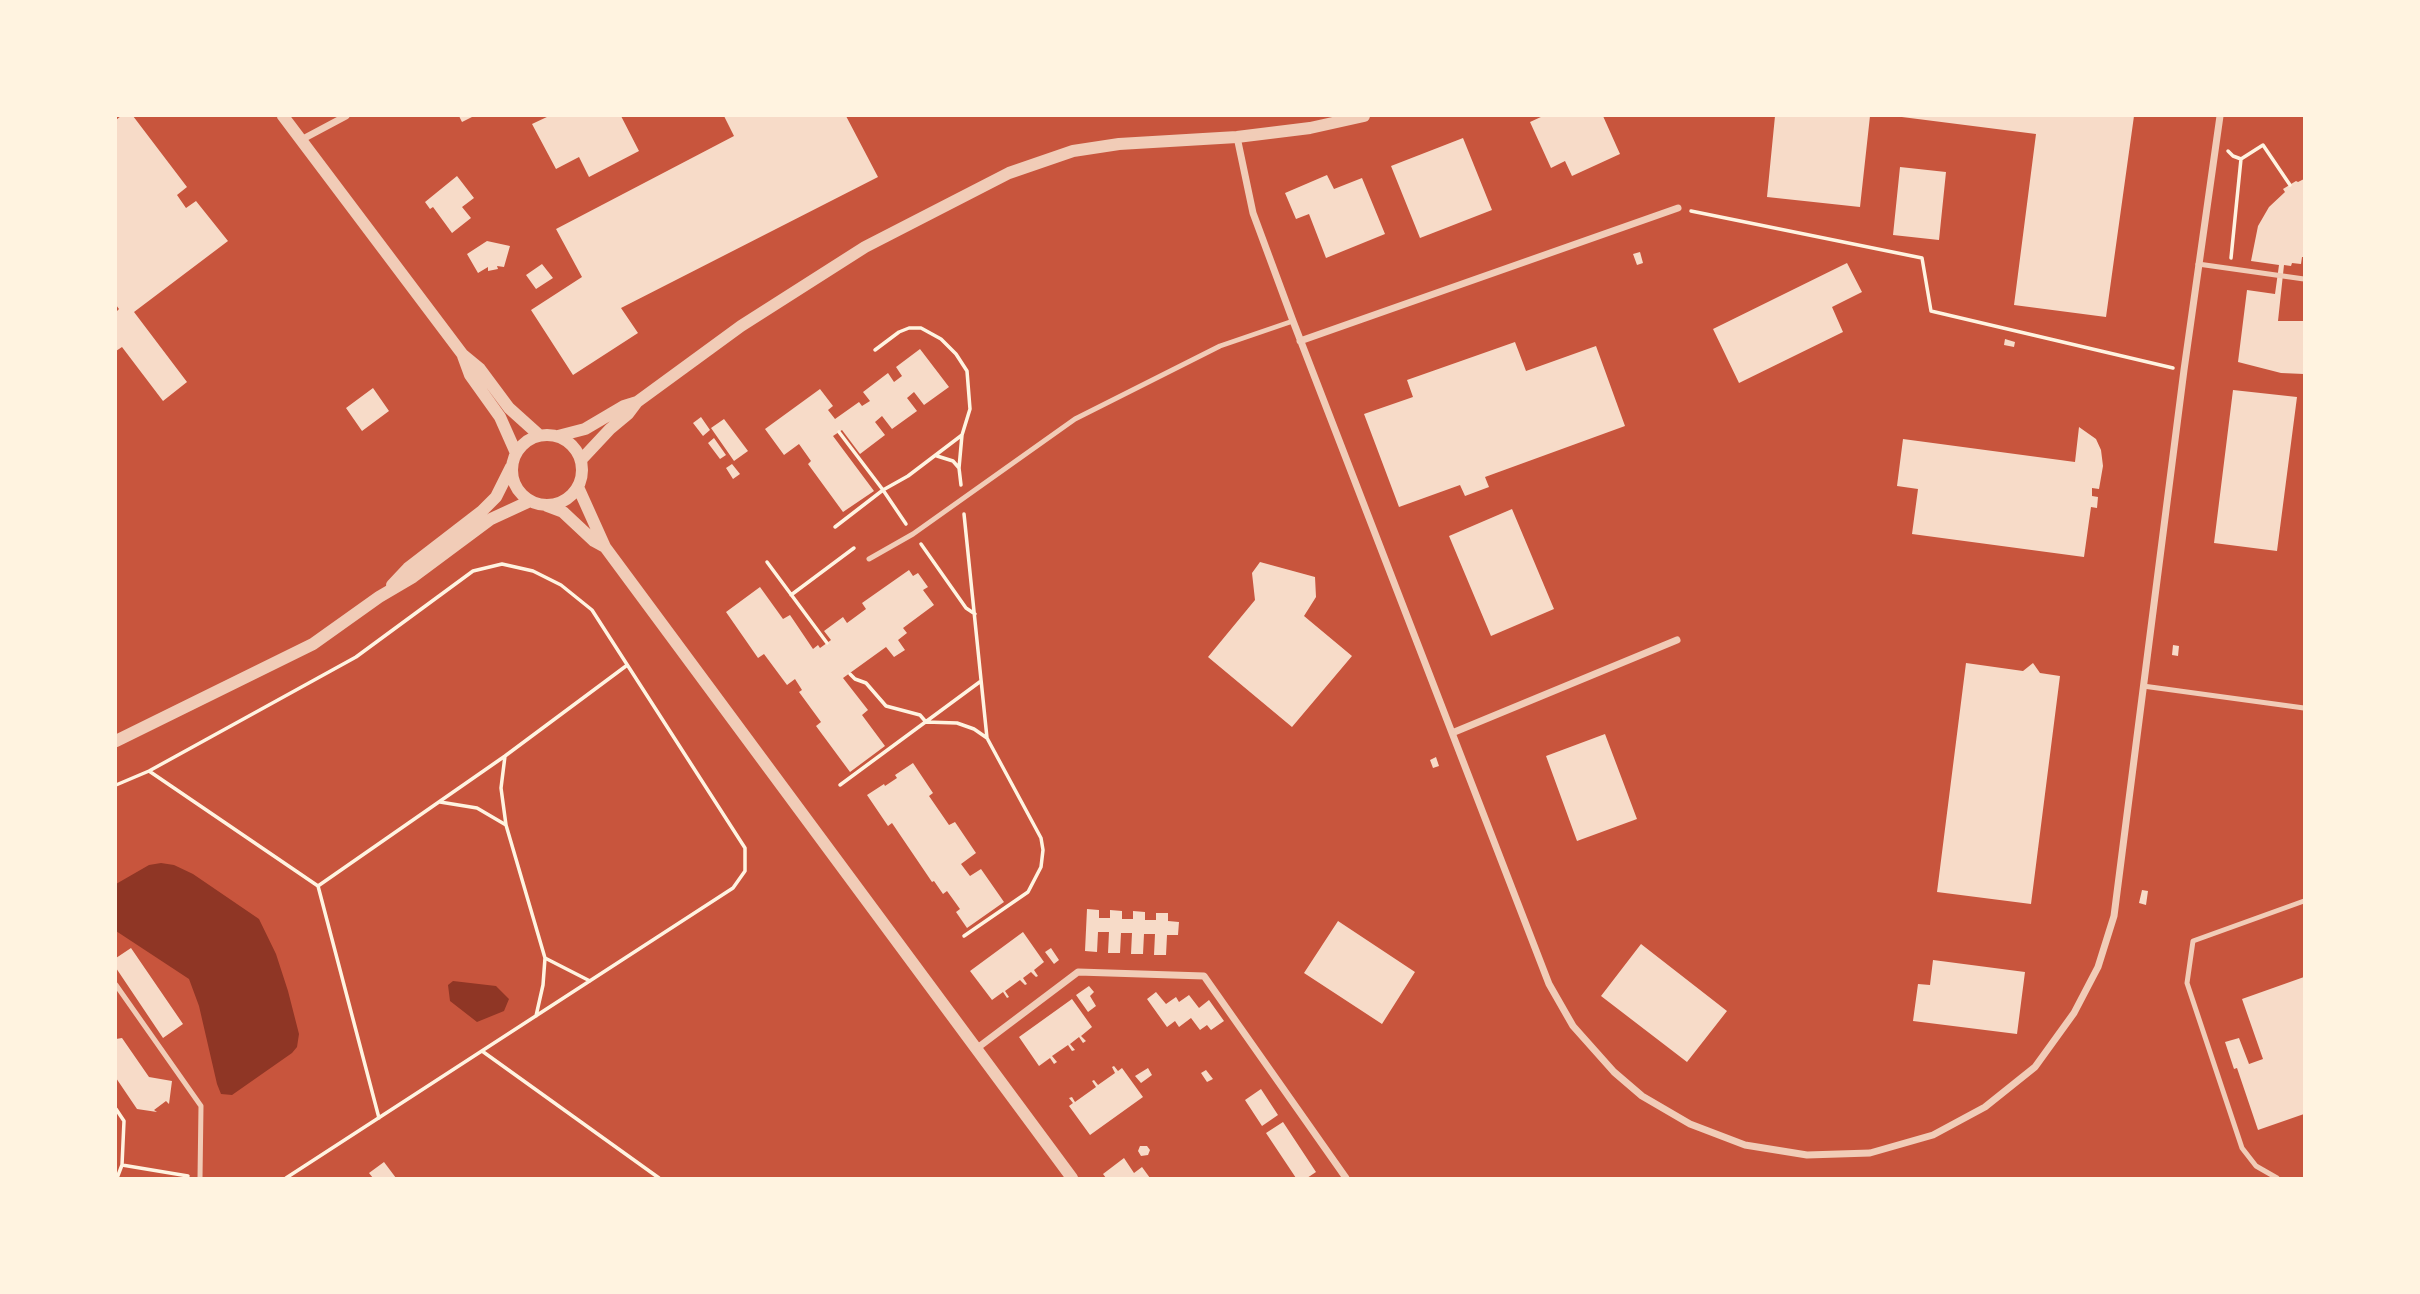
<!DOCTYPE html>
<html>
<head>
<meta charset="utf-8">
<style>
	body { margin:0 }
	#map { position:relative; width:2420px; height:1294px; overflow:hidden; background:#c8553d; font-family:Roboto,sans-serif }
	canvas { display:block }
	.frame { position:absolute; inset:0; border:117px solid #fff3e0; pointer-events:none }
</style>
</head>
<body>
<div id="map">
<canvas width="2420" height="1294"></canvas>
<div class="frame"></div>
</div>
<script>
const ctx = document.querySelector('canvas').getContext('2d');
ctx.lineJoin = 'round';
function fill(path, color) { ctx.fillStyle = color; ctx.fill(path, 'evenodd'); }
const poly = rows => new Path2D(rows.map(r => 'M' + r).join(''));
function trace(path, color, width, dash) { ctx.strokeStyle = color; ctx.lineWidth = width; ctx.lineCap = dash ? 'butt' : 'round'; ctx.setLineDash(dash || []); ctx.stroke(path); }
const water = poly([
	[161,863,174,865,193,874,259,919,276,954,288,991,299,1034,297,1047,292,1053,232,1095,221,1094,217,1084,199,1006,189,979,116,931,116,884,149,865],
	[453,981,496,986,509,999,504,1011,477,1022,450,1001,448,985]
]);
const building = poly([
	[121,116,133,116,187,187,177,195,186,208,196,201,228,241,134,312,187,382,163,401,122,347,116,351,116,312,119,309,116,305,116,120],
	[459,116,474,116,462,122],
	[549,116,621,116,639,151,589,177,579,157,556,169,532,124],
	[724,116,846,116,878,177,621,308,638,333,573,375,531,310,582,277,556,229,734,136],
	[1543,116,1603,116,1620,154,1572,176,1565,161,1551,168,1530,122],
	[1775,116,1870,116,1860,207,1767,197],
	[1894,116,2134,116,2106,317,2014,305,2036,134],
	[1463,138,1492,210,1420,238,1391,166],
	[1900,167,1946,172,1939,240,1893,235],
	[1327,175,1334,189,1362,178,1385,234,1326,258,1309,214,1296,219,1285,193],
	[457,176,474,198,462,207,471,218,452,233,433,207,430,209,425,202],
	[2304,179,2304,257,2302,257,2301,264,2292,263,2291,266,2284,265,2278,321,2304,321,2304,374,2281,373,2238,362,2247,290,2275,294,2279,265,2251,261,2258,226,2269,207,2285,192,2283,189,2296,181,2298,182],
	[487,241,510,246,504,267,497,266,498,269,488,271,488,267,478,273,467,254],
	[1640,252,1643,263,1637,265,1633,254],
	[1847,263,1862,292,1832,307,1843,332,1739,383,1713,329],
	[542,264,553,278,536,289,526,275],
	[2005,339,2015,342,2014,347,2004,345],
	[1515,342,1526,371,1596,346,1625,426,1485,477,1489,487,1465,496,1460,485,1399,507,1364,414,1413,397,1407,380],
	[920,349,949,387,924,405,914,392,907,398,917,411,892,429,882,416,875,422,885,435,860,454,842,430,833,436,874,491,843,512,808,464,811,461,799,444,784,455,765,429,820,389,833,406,828,410,835,419,859,402,862,406,870,401,863,392,888,373,894,382,902,376,896,367],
	[373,388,389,411,362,431,346,408],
	[2233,390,2297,397,2277,551,2214,543],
	[701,417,710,430,703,436,693,423],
	[724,419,748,451,734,461,711,428],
	[2079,427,2096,439,2101,450,2103,466,2099,489,2092,488,2092,496,2098,497,2097,508,2091,507,2084,557,1912,534,1918,489,1897,486,1903,439,2075,462],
	[714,438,726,455,720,459,708,443],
	[732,464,740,474,733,479,726,468],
	[1512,509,1554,609,1491,636,1449,536],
	[1260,562,1315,577,1316,597,1304,616,1352,656,1292,727,1208,657,1255,600,1252,573],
	[909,570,913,576,918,573,928,587,923,590,934,605,903,628,907,633,898,640,905,650,894,657,886,647,843,678,868,710,862,715,885,746,850,772,816,726,821,722,799,692,802,690,795,679,787,685,764,654,758,658,726,612,760,587,783,619,790,615,813,649,818,645,820,648,831,640,824,631,843,617,847,623,866,609,862,603],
	[2173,645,2179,646,2178,656,2172,655],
	[1966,663,2023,671,2033,663,2040,673,2060,676,2031,904,1937,892],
	[1605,734,1637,819,1577,841,1546,756],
	[1436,757,1439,766,1433,768,1430,760],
	[913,763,933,793,929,796,949,825,955,822,976,853,961,864,970,876,981,869,1004,902,967,928,956,912,960,909,947,891,943,894,934,881,932,882,892,823,888,826,867,795,884,784,885,786,897,778,895,775],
	[2142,890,2148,891,2146,905,2139,903],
	[1087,909,1099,910,1099,918,1110,918,1110,910,1122,911,1122,919,1133,919,1133,911,1145,912,1145,920,1156,920,1156,913,1168,913,1168,921,1179,922,1178,935,1167,935,1166,955,1154,955,1155,934,1144,934,1143,954,1131,954,1132,933,1121,933,1120,953,1108,953,1109,932,1098,932,1097,952,1085,951],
	[1338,921,1415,972,1382,1024,1304,973],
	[1023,932,1044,962,1034,970,1038,976,1036,977,1031,972,1023,978,1027,984,1025,985,1020,980,1005,991,1009,997,1007,998,1003,992,992,1000,970,971],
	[1641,944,1727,1011,1687,1062,1601,996],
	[131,948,183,1024,163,1038,116,968,116,958],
	[1051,948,1059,960,1054,964,1045,952],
	[1933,960,2025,972,2017,1034,1913,1021,1918,984,1930,985],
	[2304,977,2304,1114,2258,1130,2237,1068,2234,1069,2225,1042,2239,1038,2249,1064,2263,1059,2242,999],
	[1089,986,1094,992,1090,996,1096,1006,1088,1012,1076,995],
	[1156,992,1166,1004,1176,997,1179,1002,1189,995,1199,1008,1209,1000,1224,1021,1211,1030,1207,1025,1200,1030,1191,1018,1179,1027,1175,1021,1167,1027,1147,999],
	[1072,999,1092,1027,1081,1036,1086,1041,1083,1043,1079,1037,1070,1044,1075,1050,1072,1051,1068,1045,1052,1056,1057,1062,1054,1064,1050,1058,1039,1066,1019,1037],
	[122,1038,149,1077,172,1081,169,1104,166,1101,154,1110,157,1112,137,1109,116,1078,116,1039],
	[1114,1066,1118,1071,1122,1068,1143,1097,1090,1135,1069,1106,1073,1103,1069,1098,1072,1097,1075,1102,1096,1087,1092,1081,1094,1080,1098,1085,1115,1073,1112,1067],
	[1148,1068,1152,1075,1141,1083,1135,1076],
	[1206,1070,1213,1079,1207,1082,1201,1073],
	[1261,1089,1278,1115,1262,1126,1245,1100],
	[1283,1122,1316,1172,1307,1178,1296,1178,1266,1133],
	[1140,1146,1147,1146,1150,1150,1148,1155,1141,1156,1138,1151],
	[1124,1158,1134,1173,1142,1167,1150,1178,1106,1178,1103,1174],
	[384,1162,396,1178,373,1178,369,1173]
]);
const path = poly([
	[2228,151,2233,156,2241,159,2263,145,2290,185],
	[1691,211,1922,258,1931,311,2173,368],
	[2231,258,2241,159],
	[875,350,899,332,909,328,921,328,941,339,956,354,967,371,970,409,962,435,959,468,961,485],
	[839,432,883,490,906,524],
	[937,456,953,461,959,468],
	[964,514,987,738],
	[835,527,883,490,908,476,962,435],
	[921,544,966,608,975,614],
	[767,562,827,643],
	[791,595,854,548],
	[850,674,855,679,866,683,886,706,920,715,926,722,957,723,974,729,987,738,1041,838,1043,850,1041,867,1028,892,964,936],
	[505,756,501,788,506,825,545,958,543,985,536,1016],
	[149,771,318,886,379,1118],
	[116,785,149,771,356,657,473,571,502,564,533,571,561,585,592,610,745,848,745,871,733,888,286,1178],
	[840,785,981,681],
	[440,802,477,808,506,825],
	[318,886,505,756,626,666],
	[545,958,590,981],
	[482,1051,659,1178],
	[116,1109,124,1121,122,1165,117,1178],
	[122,1165,188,1176]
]);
const service = poly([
	[2198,264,2304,279],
	[869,559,913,534,1075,419,1220,346,1293,321],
	[2143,686,2304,708],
	[116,985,201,1106,200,1178],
	[2277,1178,2256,1166,2242,1148,2187,983,2193,941,2304,901]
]);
const minor = poly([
	[1237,137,1253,213,1293,321,1549,984,1573,1026,1614,1072,1642,1096,1690,1124,1745,1145,1807,1155,1870,1153,1933,1135,1985,1107,2035,1067,2074,1013,2098,967,2114,916,2184,370,2220,116],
	[301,140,346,116],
	[1300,341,1678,208],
	[1452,733,1677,640],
	[976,1049,1078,972,1204,976,1346,1178]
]);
const tertiary = poly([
	[283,116,463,355,480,369,509,408,539,435],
	[463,356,470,375,500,417,516,453],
	'512 470a35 35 0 1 1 70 0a35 35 0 1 1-70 0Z',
	[558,436,585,429,624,406,637,402],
	[581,460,610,429,628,414,637,402,741,326,865,247,1009,173,1073,151,1119,144,1237,137,1310,128,1364,116],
	[578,487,605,547,1072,1178],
	[547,506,563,512,594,541,605,547],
	[392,585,408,568,482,511,496,497,511,467],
	[116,741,313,644,379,597,413,577,491,519,530,501]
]);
fill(water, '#8f3625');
fill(building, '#f7dbc8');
trace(path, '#fff3e0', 3.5);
trace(service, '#f1ccb7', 5);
trace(minor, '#f1ccb7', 7);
trace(tertiary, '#f1ccb7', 12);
</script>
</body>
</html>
